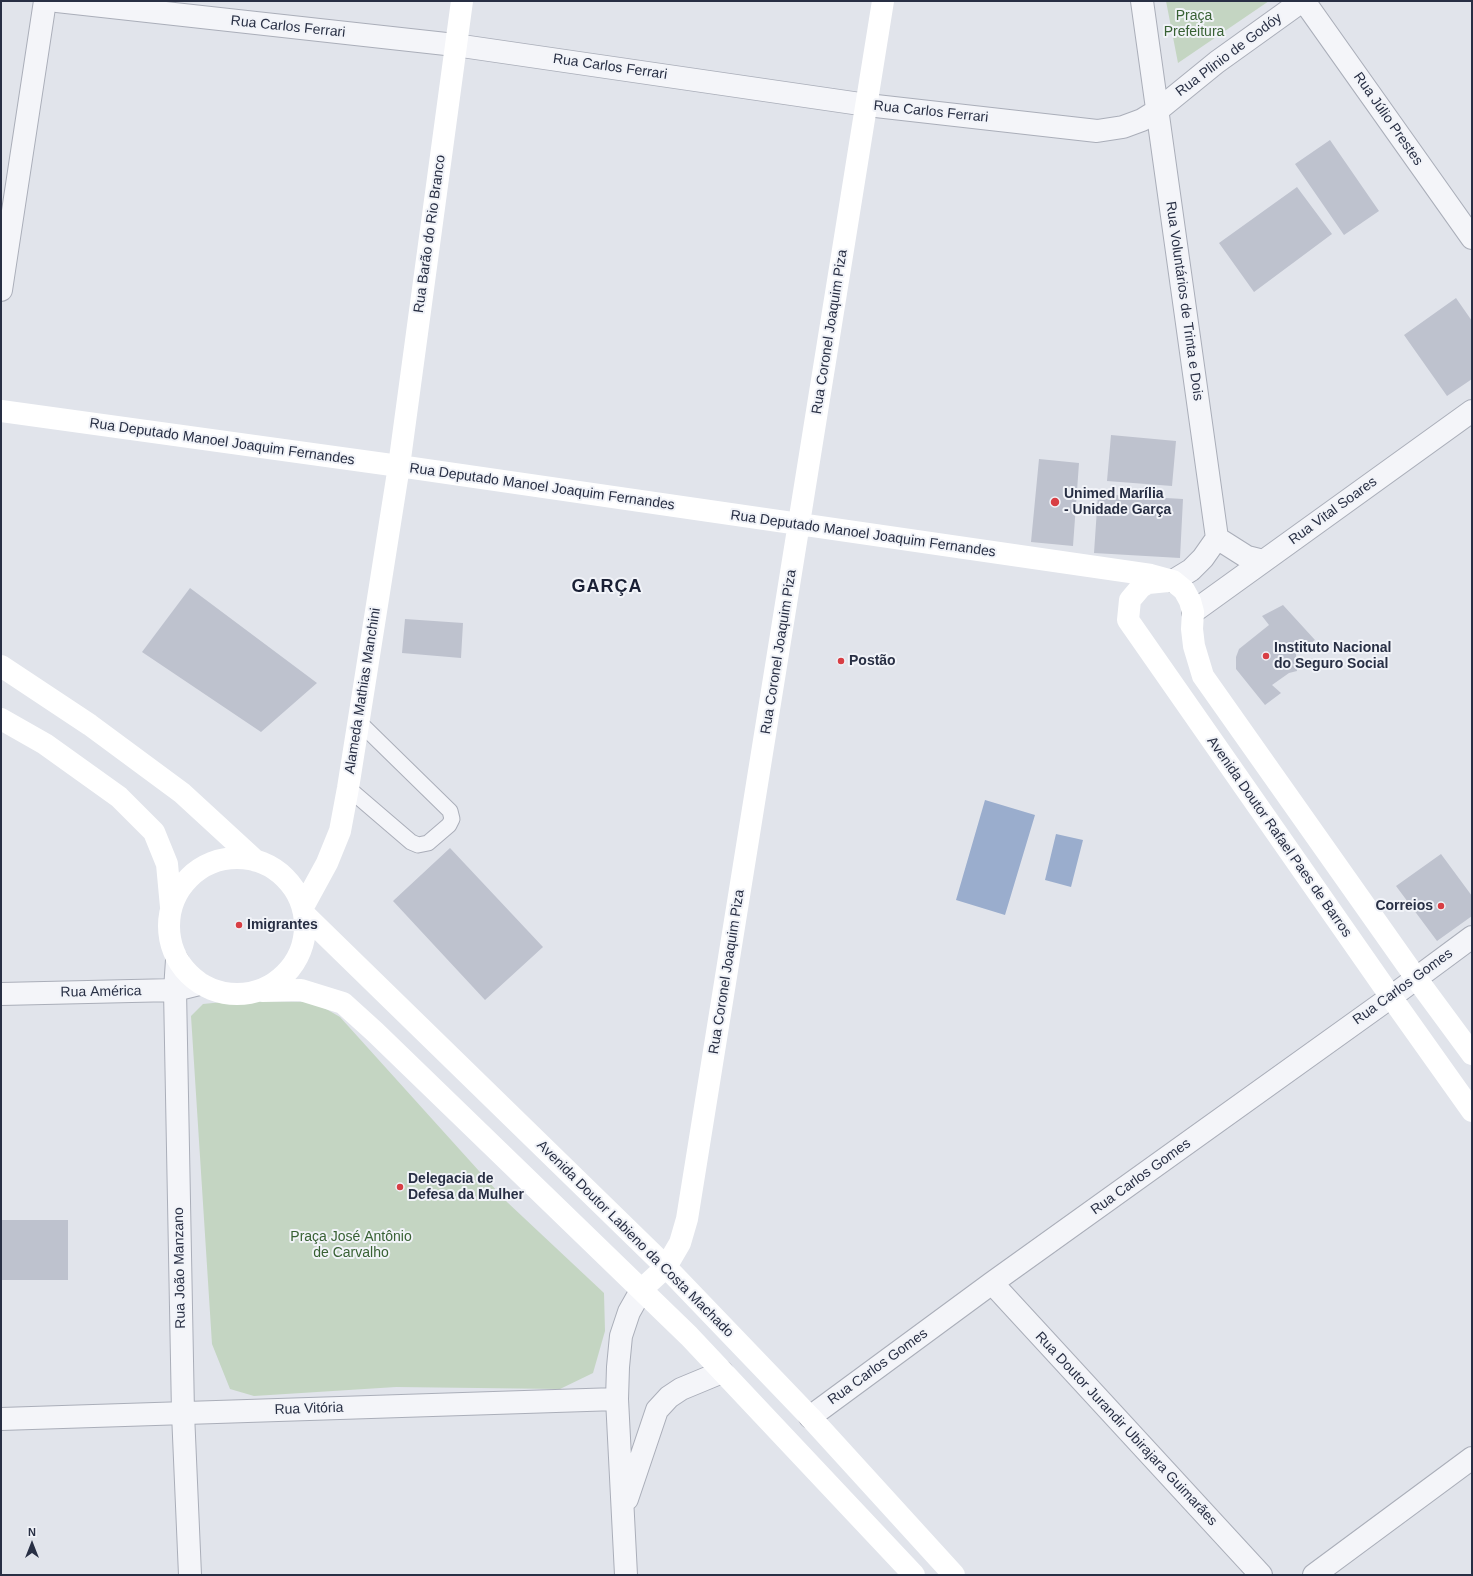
<!DOCTYPE html>
<html>
<head>
<meta charset="utf-8">
<style>
	body { margin:0 }
	#map { position:relative; width:1473px; height:1576px; overflow:hidden; background:#e1e4eb; font-family:Helvetica,sans-serif }
	canvas { display:block }
	.frame { position:absolute; inset:0; border:2px solid #282f44; pointer-events:none }
	.north { position:absolute; left:12px; top:1524px; width:40px; height:40px; -webkit-text-stroke:3px #f1f3f8; paint-order:stroke; rotate:0deg; font-size:11px; font-weight:700; line-height:16px; text-align:center; color:#282f44 }
	.north::after { content:''; display:block; margin:auto; width:14px; height:18px; background:#282f44; clip-path:polygon(50% 0,100% 100%,50% 72%,0 100%) }
</style>
</head>
<body>
<div id="map">
<canvas width="1473" height="1576"></canvas>
<div class="frame"></div>
<div class="north">N</div>
</div>
<script>
const ctx = document.querySelector('canvas').getContext('2d');
ctx.lineJoin = 'round';
function fill(path, color) { ctx.fillStyle = color; ctx.fill(path, 'evenodd'); }
const poly = rows => new Path2D(rows.map(r => 'M' + r).join(''));
function trace(path, color, width, dash) { ctx.strokeStyle = color; ctx.lineWidth = width; ctx.lineCap = dash ? 'butt' : 'round'; ctx.setLineDash(dash || []); ctx.stroke(path); }
function label(font, color, halo, rows, align = 'center') {
  ctx.font = font + ' Helvetica,sans-serif'; ctx.lineWidth = 4; ctx.setLineDash([]); ctx.textBaseline = 'middle'; ctx.strokeStyle = halo; ctx.fillStyle = color; for (const [text, x, y, turn = 0] of rows) {
    ctx.save(); ctx.translate(x, y); ctx.rotate((+turn || 0) * Math.PI / 180); ctx.textAlign = isNaN(turn) ? turn : align; if (halo) ctx.strokeText(text, 0, 0); ctx.fillText(text, 0, 0); ctx.restore();
  }
}
const green = poly([
	[1166,1,1269,1,1178,63],
	[233,1001,314,1002,340,1017,507,1202,604,1293,605,1331,593,1373,560,1389,396,1387,254,1396,230,1389,212,1344,191,1016,203,1004]
]);
const water = poly([
	[985,800,1035,815,1005,915,956,900],
	[1056,834,1083,840,1071,887,1045,880]
]);
const building = poly([
	[1330,140,1379,211,1344,235,1295,164],
	[1297,187,1332,234,1254,292,1219,243],
	[1456,298,1472,321,1472,379,1447,396,1404,335],
	[1111,435,1176,441,1172,486,1107,481],
	[1039,459,1079,463,1073,546,1031,542],
	[1098,494,1183,499,1180,558,1094,553],
	[190,588,317,683,261,732,142,652],
	[1283,605,1315,640,1296,654,1297,671,1289,673,1272,685,1281,693,1265,705,1236,669,1236,657,1239,649,1269,625,1262,616],
	[405,619,463,623,461,658,402,653],
	[450,848,543,947,485,1000,393,901],
	[1441,854,1472,896,1472,916,1437,941,1396,886],
	[1,1220,68,1220,68,1280,1,1280]
]);
const service = poly([
	[348,788,411,842,418,845,428,843,449,825,452,819,450,811,358,721]
]);
const minor = poly([
	[57,1,455,45,867,105,1097,131,1123,127,1142,120,1158,110,1217,62,1302,1],
	[1142,1,1217,538,1203,558,1191,570,1173,581],
	[1304,1,1472,238],
	[1,290,45,1],
	[1217,538,1247,557,1263,561],
	[1193,612,1472,411],
	[177,960,175,990,183,1413,190,1575],
	[1,994,175,990,199,984],
	[992,1283,1261,1575],
	[810,1417,992,1283,1391,997,1472,937],
	[1,1419,617,1399],
	[627,1499,657,1410,669,1397,681,1389,722,1372],
	[626,1575,617,1399,618,1367,621,1336,629,1312,642,1289],
	[1314,1575,1472,1458]
]);
const secondary = poly([
	[1,411,399,466,1151,575,1173,581,1184,590,1190,601,1193,612,1192,629,1194,646,1203,676,1416,978,1472,1054],
	[1168,581,1148,583,1141,587,1130,600,1128,620,1391,997,1472,1111],
	[1,666,90,725,182,793,256,861],
	[1,719,45,744,119,797,154,832,167,864,171,907],
	'169 926a68 68 0 1 1 136 0a68 68 0 1 1-136 0Z',
	[303,907,327,863,340,831,348,788,399,466,462,1],
	[305,915,666,1267,810,1417,954,1575],
	[262,991,301,990,343,1003,375,1032,689,1336,914,1575],
	[642,1289,666,1267,680,1243,687,1219,883,1]
]);
const markers = [
	[1055,502,5,"#d83e44"],
	[1266,656,4,"#d83e44"],
	[841,661,4,"#d83e44"],
	[1441,906,4,"#d83e44"],
	[239,925,4,"#d83e44"],
	[400,1187,4,"#d83e44"]
];
const parkNames = [
	["Praça",1194,16],
	["Prefeitura",1194,32],
	["Praça José Antônio",351,1237],
	["de Carvalho",351,1253]
];
const streetNames = [
	["Rua Carlos Ferrari",288,27,6],
	["Rua Plinio de Godóy",1229,55,-37],
	["Rua Carlos Ferrari",610,67,8],
	["Rua Carlos Ferrari",931,112,6],
	["Rua Júlio Prestes",1388,119,55],
	["Rua Barão do Rio Branco",430,234,-82],
	["Rua Voluntários de Trinta e Dois",1184,301,82],
	["Rua Coronel Joaquim Piza",830,332,-81],
	["Rua Deputado Manoel Joaquim Fernandes",222,442,8],
	["Rua Deputado Manoel Joaquim Fernandes",542,487,8],
	["Rua Vital Soares",1333,511,-36],
	["Rua Deputado Manoel Joaquim Fernandes",863,534,8],
	["Rua Coronel Joaquim Piza",779,652,-81],
	["Alameda Mathias Manchini",363,691,-81],
	["Avenida Doutor Rafael Paes de Barros",1279,837,55],
	["Rua Coronel Joaquim Piza",727,972,-81],
	["Rua Carlos Gomes",1403,987,-36],
	["Rua América",101,992,-1],
	["Rua Carlos Gomes",1141,1177,-36],
	["Avenida Doutor Labieno da Costa Machado",635,1239,45],
	["Rua João Manzano",180,1268,-91],
	["Rua Carlos Gomes",878,1367,-36],
	["Rua Vitória",309,1409,-2],
	["Rua Doutor Jurandir Ubirajara Guimarães",1126,1429,47]
];
const poiNames = [
	["Unimed Marília",1064,494],
	["- Unidade Garça",1064,510],
	["Instituto Nacional",1274,648],
	["do Seguro Social",1274,664],
	["Postão",849,661],
	["Correios",1433,906,"right"],
	["Imigrantes",247,925],
	["Delegacia de",408,1179],
	["Defesa da Mulher",408,1195]
];
const districtNames = [
	["GARÇA",607,587]
];
fill(green, '#c4d5c2');
fill(water, '#9aadcd');
fill(building, '#bec2ce');
trace(service, '#aaaeb9', 17);
trace(minor, '#aaaeb9', 24);
trace(service, '#f4f5f9', 15);
trace(minor, '#f4f5f9', 22);
trace(secondary, '#fff', 22);
for (const [x, y, r, color] of markers) { const dot = new Path2D(); dot.arc(x, y, r, 0, 2 * Math.PI); ctx.fillStyle = color; ctx.fill(dot); trace(dot, '#f1f3f8', 1.5); }
label('14px', '#386134', '#f1f3f8', parkNames);
label('14px', '#282f44', '#f1f3f8', streetNames);
label('bold 14px', '#282f44', '#f1f3f8', poiNames, 'left');
ctx.letterSpacing = '1px';
label('bold 18px', '#1a2035', '#f1f3f8', districtNames);
ctx.letterSpacing = '0px';
</script>
</body>
</html>
